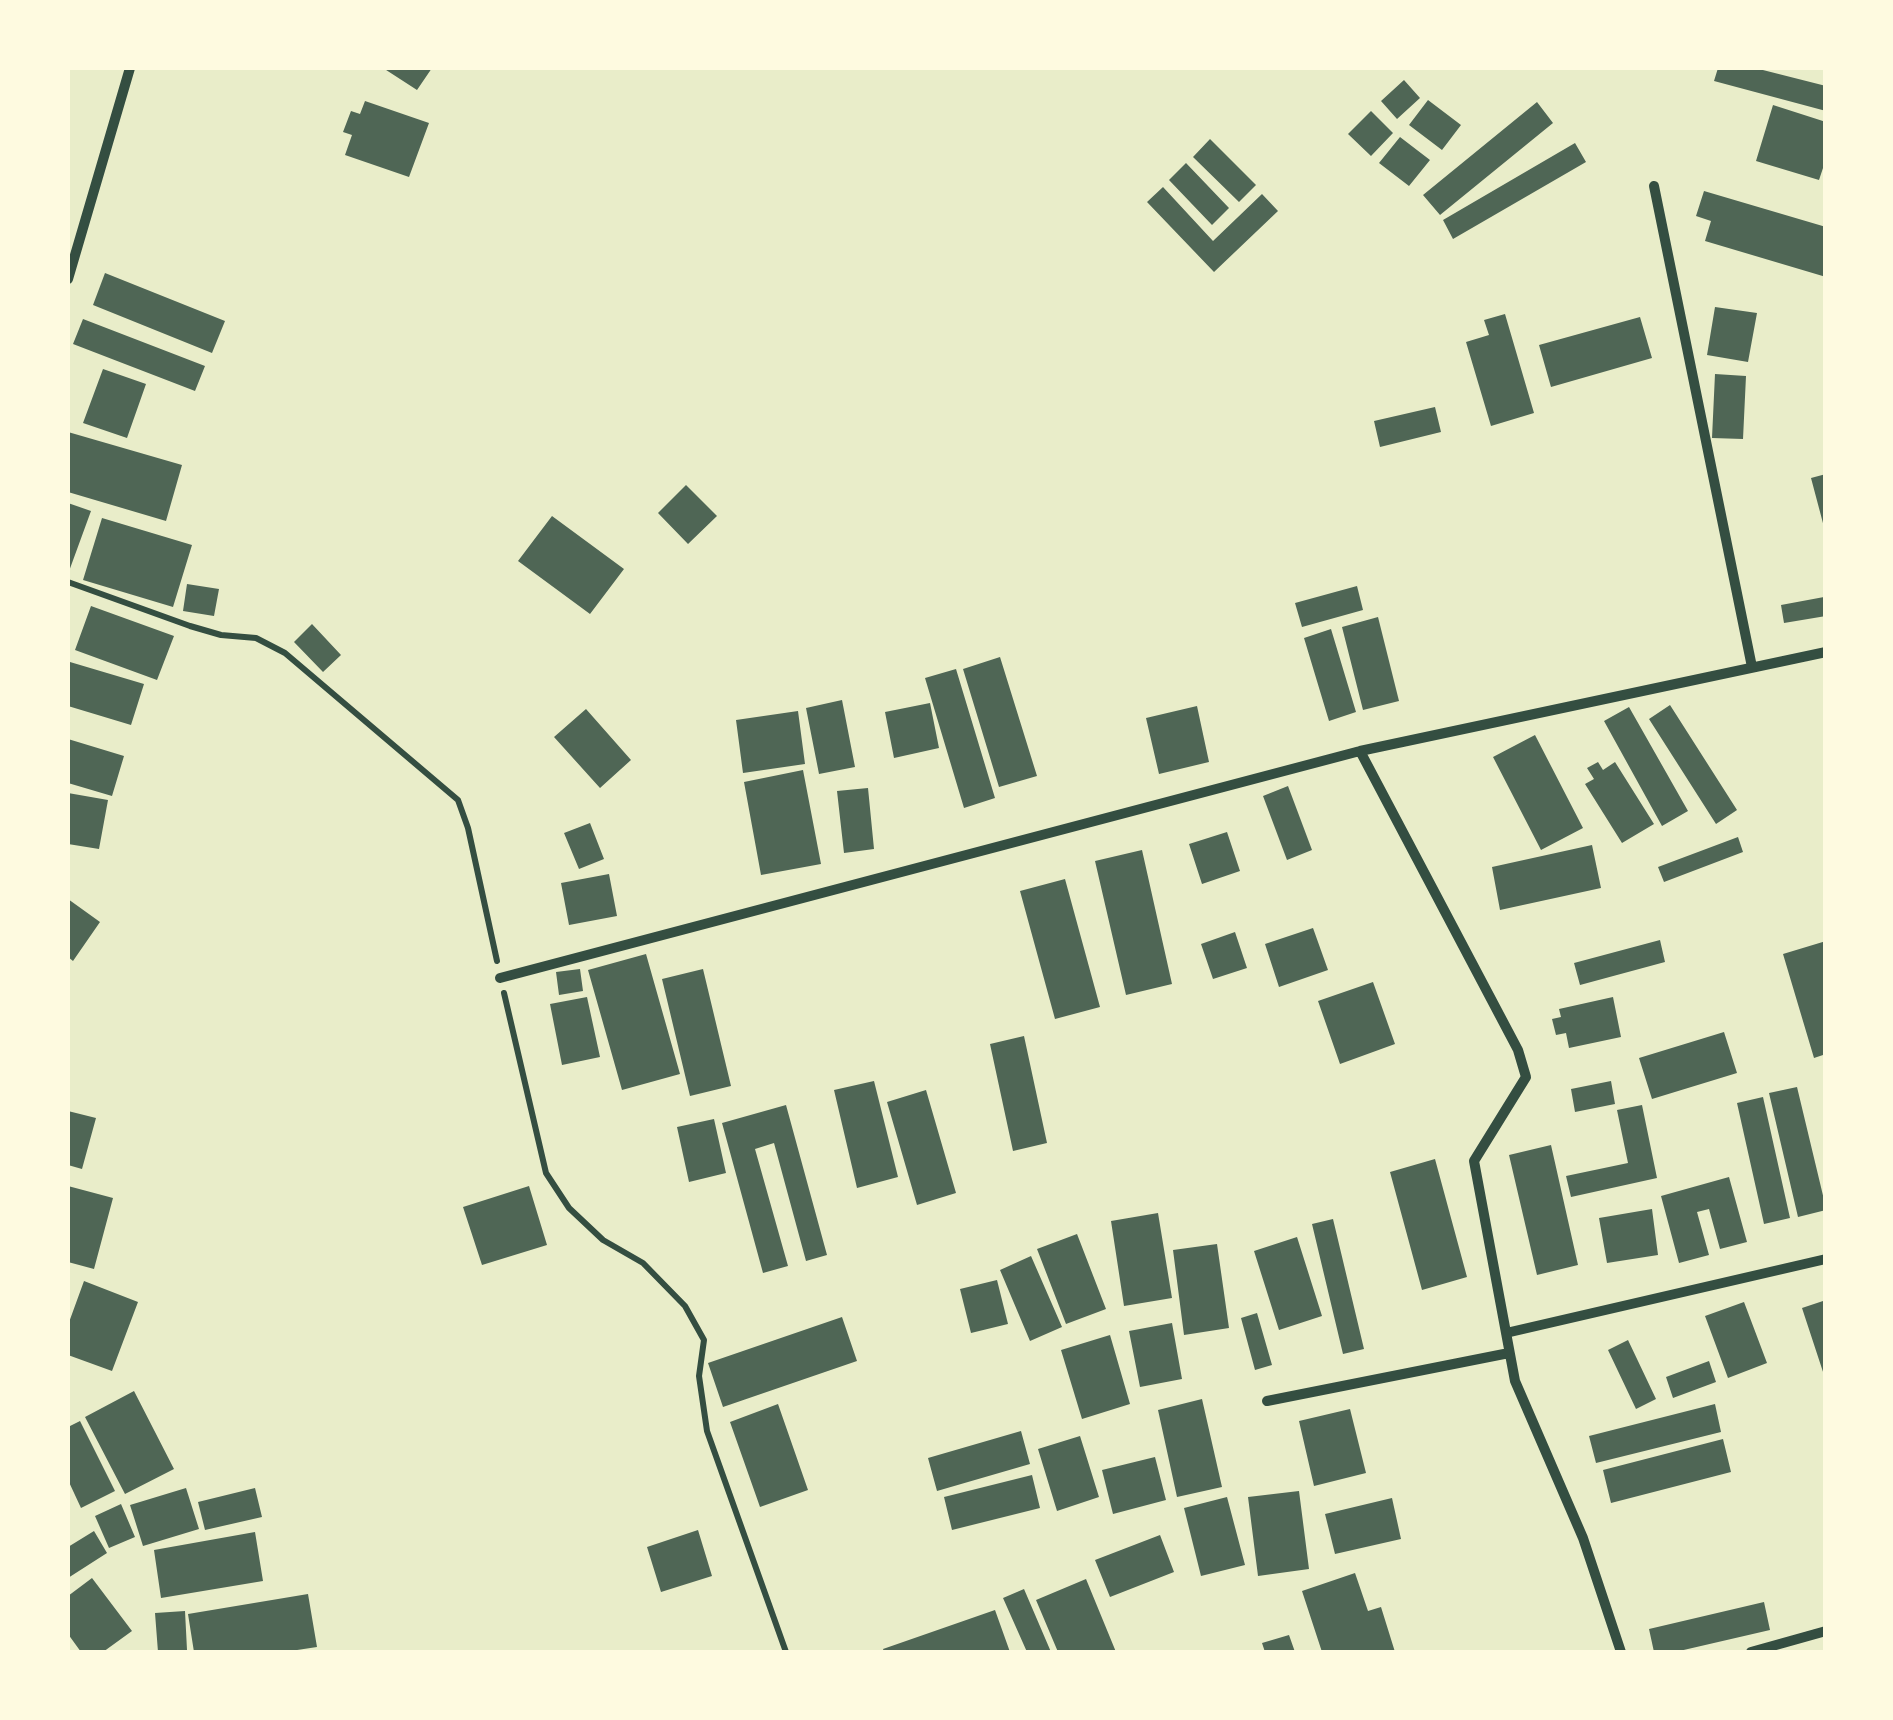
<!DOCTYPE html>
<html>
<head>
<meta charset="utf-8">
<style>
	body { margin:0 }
	#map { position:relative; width:1893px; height:1720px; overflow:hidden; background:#e9edc9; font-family:"PT Sans Narrow",sans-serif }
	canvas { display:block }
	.frame { position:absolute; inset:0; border:70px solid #fefae0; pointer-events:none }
</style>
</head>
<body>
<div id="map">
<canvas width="1893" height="1720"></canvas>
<div class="frame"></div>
</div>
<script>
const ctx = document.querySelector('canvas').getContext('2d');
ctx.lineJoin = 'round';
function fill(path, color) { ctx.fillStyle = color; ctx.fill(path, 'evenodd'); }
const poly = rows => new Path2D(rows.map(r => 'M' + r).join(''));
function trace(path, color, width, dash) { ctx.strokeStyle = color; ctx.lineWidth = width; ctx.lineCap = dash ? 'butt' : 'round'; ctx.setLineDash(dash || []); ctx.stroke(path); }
const building = poly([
	[383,68,432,68,417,90],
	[1718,68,1755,68,1826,86,1826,111,1714,81],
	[1404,80,1420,98,1397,119,1381,101],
	[1428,100,1461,125,1442,150,1409,125],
	[365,101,429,123,409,177,345,155,352,135,343,132,351,111,360,114],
	[1537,102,1553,123,1440,215,1423,195],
	[1773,105,1826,122,1826,159,1819,180,1756,161],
	[1371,111,1393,133,1371,156,1348,134],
	[1400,137,1430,160,1409,186,1379,163],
	[1210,139,1256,185,1239,202,1193,157],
	[1575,143,1586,162,1453,239,1443,220],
	[1186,163,1229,208,1212,225,1169,180],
	[1163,187,1213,241,1262,194,1278,211,1214,272,1147,202],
	[1704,191,1826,227,1826,277,1705,241,1711,221,1696,216],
	[105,273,225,321,212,353,93,305],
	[1715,307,1757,313,1748,362,1707,355],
	[1505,314,1534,413,1491,426,1466,342,1489,335,1484,320],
	[1640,317,1652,358,1551,387,1539,345],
	[83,319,205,366,195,391,73,344],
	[103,369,146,384,127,438,83,423],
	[1715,374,1746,376,1743,439,1712,438],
	[1435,407,1441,432,1380,447,1374,421],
	[68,432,182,465,166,521,68,492],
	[1826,474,1826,526,1824,527,1811,478],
	[686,485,717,516,688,544,658,513],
	[68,503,91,511,68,574],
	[552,516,624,569,590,614,518,561],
	[102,518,192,545,173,607,83,580],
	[187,584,219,589,214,616,183,611],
	[1357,586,1363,610,1302,627,1295,603],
	[1824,597,1826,616,1784,623,1781,605],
	[91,606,174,636,157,680,75,650],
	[1378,617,1399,701,1363,710,1342,627],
	[312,624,341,655,323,672,294,642],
	[1331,629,1356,712,1329,721,1304,638],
	[1000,657,1037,776,999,787,963,669],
	[70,662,144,684,131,725,68,706,68,670],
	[956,669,995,798,964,808,925,678],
	[842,700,855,767,819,774,806,708],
	[930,703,939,748,894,758,885,712],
	[1670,705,1737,810,1716,824,1649,719],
	[1197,706,1209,762,1159,774,1146,718],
	[1629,707,1688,811,1662,826,1604,721],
	[586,709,631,760,600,788,554,737],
	[798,711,805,764,743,773,736,720],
	[1535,735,1583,828,1541,850,1493,757],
	[68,739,124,756,112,796,68,783],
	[1598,762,1603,770,1615,762,1654,824,1622,843,1585,784,1594,779,1587,768],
	[803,770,821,864,761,875,744,782],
	[1288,786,1312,850,1287,860,1263,796],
	[868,788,874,849,844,853,837,791],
	[68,793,108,800,99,849,68,844],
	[590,823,604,859,579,869,564,833],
	[1227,832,1240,871,1202,884,1189,844],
	[1738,837,1743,852,1664,882,1658,867],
	[1592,845,1601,888,1500,910,1492,867],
	[1142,850,1172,984,1126,995,1095,861],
	[609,874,617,916,569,925,561,883],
	[1065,879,1100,1007,1055,1019,1020,891],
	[68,899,100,922,73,961,68,957],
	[1313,928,1328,970,1279,987,1265,944],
	[1235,932,1247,968,1213,979,1201,944],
	[1660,940,1665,962,1580,985,1574,963],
	[1826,941,1826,1054,1814,1058,1783,954],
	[646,954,680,1074,622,1090,588,970],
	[580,969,583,991,559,995,556,972],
	[703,969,731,1086,690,1096,662,979],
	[1373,982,1395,1044,1340,1064,1318,1001],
	[587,997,600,1057,562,1065,550,1004],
	[1613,997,1621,1037,1569,1048,1566,1033,1556,1035,1552,1019,1561,1017,1559,1009],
	[1724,1032,1737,1073,1652,1099,1639,1058],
	[1024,1036,1047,1143,1013,1151,990,1044],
	[874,1081,898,1177,857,1188,834,1090],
	[1611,1081,1615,1104,1575,1112,1571,1089],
	[1797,1087,1826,1208,1826,1210,1798,1217,1769,1093],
	[926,1090,956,1193,917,1205,887,1102],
	[1763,1097,1790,1218,1764,1224,1737,1103],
	[786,1105,827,1255,806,1261,774,1143,755,1149,788,1266,763,1273,722,1123],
	[1642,1105,1657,1178,1571,1197,1566,1176,1628,1163,1617,1110],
	[68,1111,96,1118,82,1169,68,1165],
	[714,1119,726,1173,689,1182,677,1127],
	[1551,1145,1578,1265,1537,1275,1509,1155],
	[1435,1159,1467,1277,1422,1290,1390,1172],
	[1729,1177,1747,1242,1720,1249,1709,1209,1697,1212,1709,1255,1679,1263,1661,1196],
	[68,1186,113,1198,94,1269,68,1262],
	[529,1186,547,1245,482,1265,463,1207],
	[1652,1209,1658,1255,1607,1263,1599,1218],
	[1158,1213,1172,1298,1124,1306,1111,1221],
	[1333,1219,1364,1349,1343,1354,1312,1224],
	[1077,1234,1106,1309,1066,1324,1037,1249],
	[1297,1237,1322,1316,1279,1330,1254,1251],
	[1217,1244,1229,1328,1184,1335,1173,1250],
	[1031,1256,1062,1327,1030,1341,1000,1270],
	[997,1280,1008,1324,971,1333,960,1289],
	[84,1281,138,1302,112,1371,68,1355,68,1325],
	[1826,1300,1826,1378,1825,1378,1802,1308],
	[1744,1302,1767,1363,1728,1378,1705,1316],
	[1257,1313,1272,1365,1255,1370,1241,1318],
	[842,1317,857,1361,723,1407,708,1363],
	[1172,1323,1182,1379,1140,1387,1129,1331],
	[1110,1335,1130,1404,1082,1419,1061,1350],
	[1628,1340,1656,1399,1636,1409,1608,1350],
	[1709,1361,1716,1382,1673,1398,1666,1377],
	[134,1391,174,1469,125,1494,85,1417],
	[1202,1399,1222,1487,1177,1497,1158,1410],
	[778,1404,808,1490,760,1507,730,1422],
	[1715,1404,1721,1432,1596,1463,1589,1436],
	[1350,1409,1366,1473,1314,1486,1299,1421],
	[80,1421,115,1491,81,1508,68,1480,68,1427],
	[1021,1431,1030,1464,937,1491,928,1458],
	[1080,1436,1099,1497,1057,1511,1038,1449],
	[1723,1439,1731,1472,1611,1503,1603,1470],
	[1155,1457,1166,1500,1113,1514,1102,1470],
	[1032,1475,1040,1508,952,1530,944,1497],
	[186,1488,199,1529,143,1546,130,1505],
	[255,1488,262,1517,205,1530,198,1502],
	[1299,1491,1309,1569,1258,1576,1248,1497],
	[1227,1497,1245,1565,1201,1576,1184,1508],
	[1392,1498,1401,1539,1335,1554,1325,1514],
	[121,1504,135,1537,109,1548,95,1516],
	[698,1530,712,1576,661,1592,647,1547],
	[94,1531,107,1553,68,1578,68,1547],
	[255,1532,263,1581,161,1598,154,1550],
	[1160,1535,1174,1572,1110,1597,1095,1560],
	[1355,1573,1368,1611,1381,1607,1395,1652,1322,1652,1302,1591],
	[92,1578,132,1631,103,1652,81,1652,68,1634,68,1596],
	[1086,1579,1116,1652,1058,1652,1036,1600],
	[1024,1589,1051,1652,1027,1652,1003,1598],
	[308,1594,317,1647,284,1652,194,1652,188,1614],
	[1764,1602,1770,1630,1675,1652,1654,1652,1649,1629],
	[995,1610,1010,1652,884,1652,883,1649],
	[185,1611,187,1650,158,1652,155,1613],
	[1289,1635,1295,1652,1265,1652,1262,1643]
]);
const path = poly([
	[68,582,190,626,221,635,256,638,285,653,458,800,468,828,497,961],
	[504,993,546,1173,569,1208,603,1240,643,1263,685,1306,704,1340,699,1376,707,1431,786,1652]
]);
const minor = poly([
	[1654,186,1752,667],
	[68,279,130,68],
	[1360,751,1518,1050,1526,1077,1474,1161,1515,1381,1583,1538,1621,1652],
	[500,978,1360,751,1826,652],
	[1506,1333,1826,1259],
	[1267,1401,1509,1353],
	[1751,1652,1826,1631]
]);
fill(building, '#4f6655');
trace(path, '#344e41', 6);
trace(minor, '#344e41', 10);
</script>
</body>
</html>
